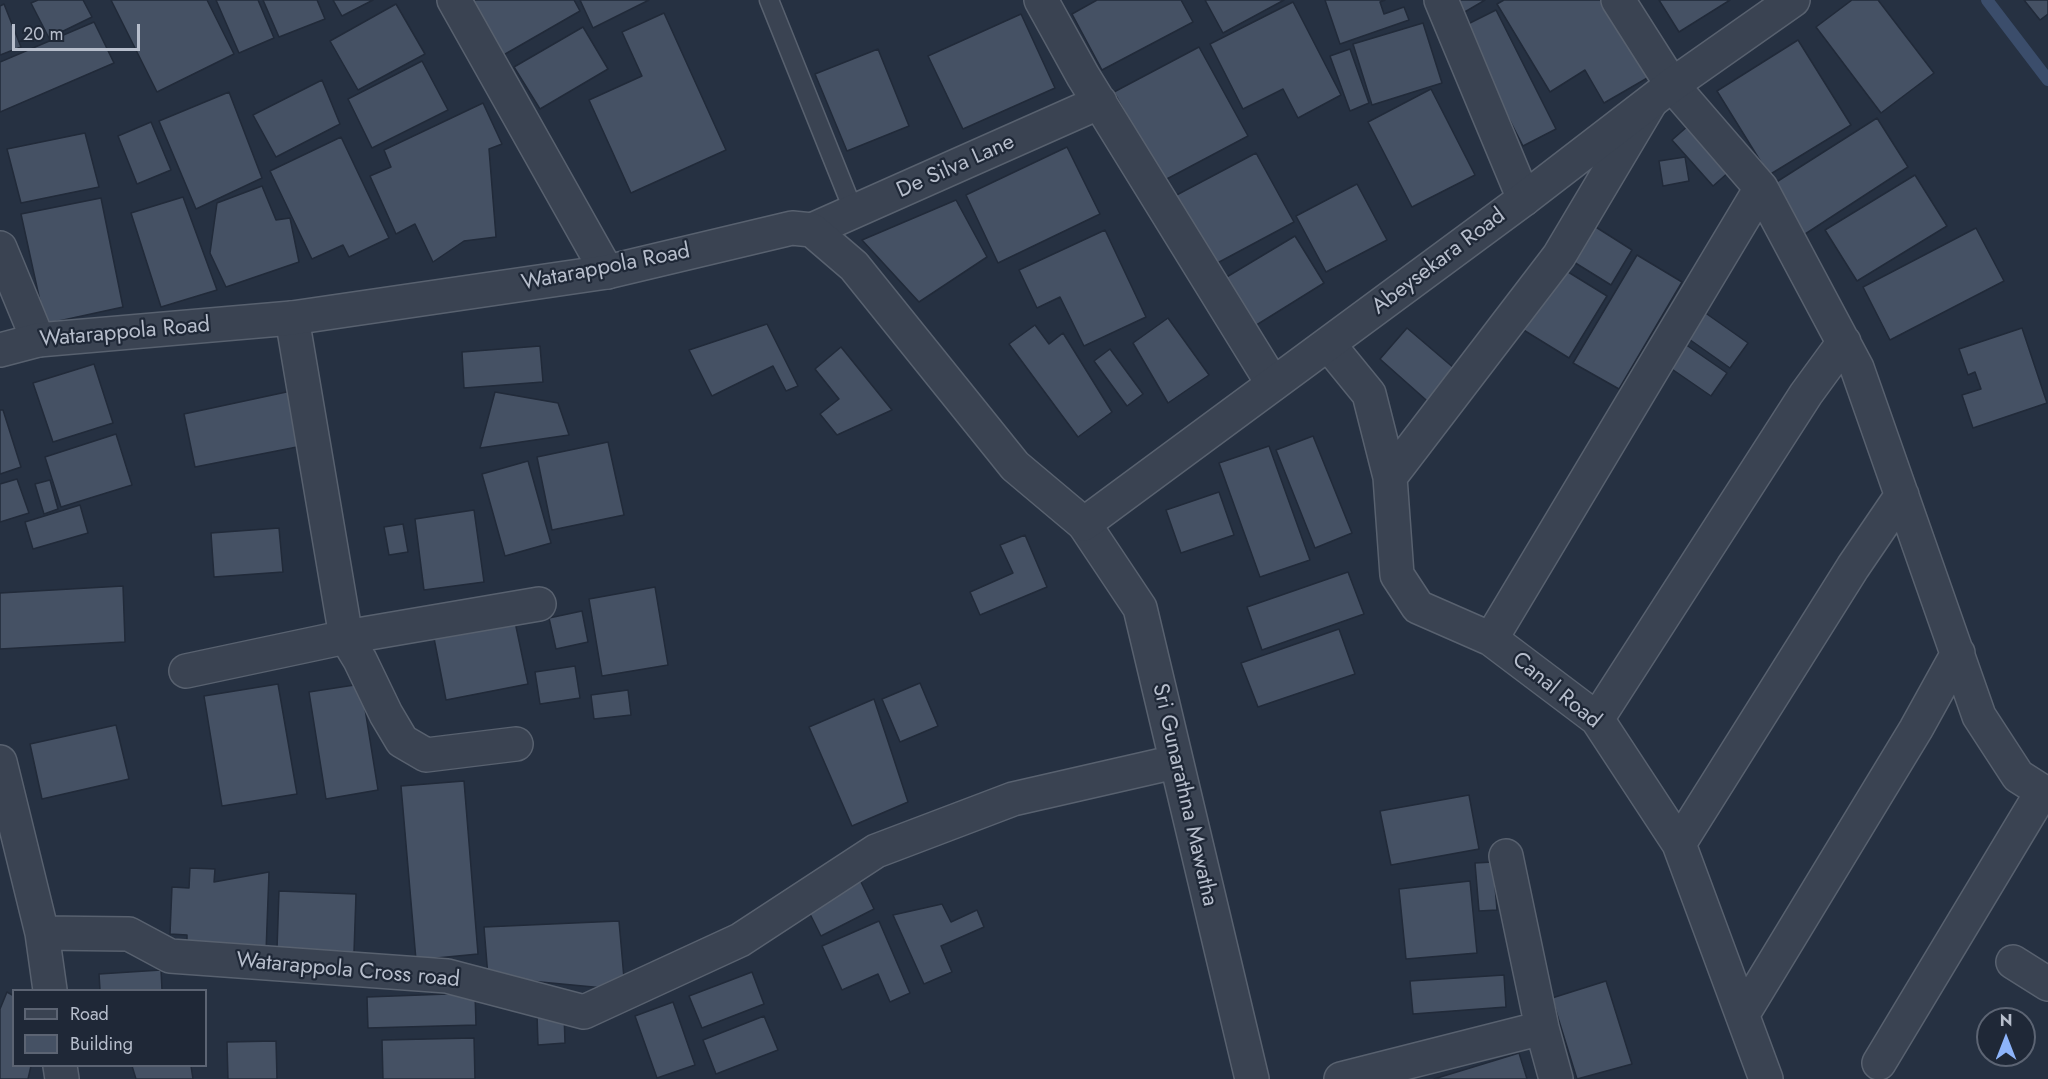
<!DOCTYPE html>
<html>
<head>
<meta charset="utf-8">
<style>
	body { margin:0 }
	#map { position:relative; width:2048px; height:1079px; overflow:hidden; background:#263142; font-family:Jost,sans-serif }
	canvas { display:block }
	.legend { position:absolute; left:12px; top:989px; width:195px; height:78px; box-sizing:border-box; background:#1f2837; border:2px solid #5c6473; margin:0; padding:8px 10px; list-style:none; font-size:18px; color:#b7becc }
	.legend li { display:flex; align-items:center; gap:12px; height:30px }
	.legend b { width:30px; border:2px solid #5c6473 }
	.north { position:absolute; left:1976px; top:1007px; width:60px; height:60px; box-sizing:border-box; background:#1f2837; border:2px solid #5c6473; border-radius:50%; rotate:0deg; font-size:16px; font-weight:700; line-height:24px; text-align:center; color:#b7becc }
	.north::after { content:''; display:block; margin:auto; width:21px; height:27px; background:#8db4fa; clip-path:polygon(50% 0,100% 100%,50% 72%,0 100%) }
	.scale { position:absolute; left:12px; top:24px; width:128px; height:27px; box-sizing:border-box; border:3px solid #b7becc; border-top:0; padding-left:8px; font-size:18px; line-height:21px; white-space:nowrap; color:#b7becc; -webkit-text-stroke:4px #1f2837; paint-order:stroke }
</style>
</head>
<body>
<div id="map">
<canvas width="2048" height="1079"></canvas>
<ul class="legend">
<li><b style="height:8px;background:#3a4352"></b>Road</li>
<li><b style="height:16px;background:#455164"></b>Building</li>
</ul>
<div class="north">N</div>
<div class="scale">20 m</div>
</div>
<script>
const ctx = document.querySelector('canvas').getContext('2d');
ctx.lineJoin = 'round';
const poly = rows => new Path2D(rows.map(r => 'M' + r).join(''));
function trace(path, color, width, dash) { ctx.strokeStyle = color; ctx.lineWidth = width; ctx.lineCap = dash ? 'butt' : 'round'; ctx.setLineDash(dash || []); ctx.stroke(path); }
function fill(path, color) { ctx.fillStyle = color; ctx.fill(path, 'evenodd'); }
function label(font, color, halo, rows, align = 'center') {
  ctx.font = font + ' Jost,sans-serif'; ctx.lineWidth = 4.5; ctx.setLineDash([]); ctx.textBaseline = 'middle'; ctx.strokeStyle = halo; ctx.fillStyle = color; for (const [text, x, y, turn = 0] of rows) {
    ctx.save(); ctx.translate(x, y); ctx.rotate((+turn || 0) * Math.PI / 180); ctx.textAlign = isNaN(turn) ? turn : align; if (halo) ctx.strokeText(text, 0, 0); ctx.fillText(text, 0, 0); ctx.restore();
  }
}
const stream = poly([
	[1987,0,2048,80]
]);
const building = poly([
	[38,0,83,0,92,17,49,38,31,3,38,0],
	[111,0,207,0,234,54,157,92,111,0],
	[216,0,258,0,274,38,239,53,216,0],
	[263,0,317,0,325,19,279,37,263,0],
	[333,0,373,0,342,16,333,0],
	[467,0,574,0,580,11,500,57,467,0],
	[580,0,649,0,593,28,580,0],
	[1097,0,1181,0,1193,22,1102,70,1072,14,1097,0],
	[1205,0,1284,0,1223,33,1205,0],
	[1325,0,1385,0,1380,2,1384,14,1404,7,1409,20,1340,44,1325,0],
	[1455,0,1485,0,1463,13,1455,0],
	[1504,0,1602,0,1649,77,1604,103,1585,70,1550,92,1497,4,1504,0],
	[1659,0,1730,0,1679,32,1659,0],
	[1852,0,1878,0,1934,73,1881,113,1816,27,1852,0],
	[2024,0,2048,0,2048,14,2040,20,2024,0],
	[1293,2,1341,95,1298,118,1283,89,1243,109,1210,44,1293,2],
	[4,4,21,47,0,55,0,6,4,4],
	[396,4,425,54,358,90,330,41,396,4],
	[1496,10,1556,129,1523,146,1462,27,1496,10],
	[664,13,726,150,631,193,589,100,642,76,622,32,664,13],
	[1021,14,1055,88,963,129,928,56,1021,14],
	[94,22,114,63,0,112,0,62,94,22],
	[1423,23,1442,83,1372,105,1353,44,1423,23],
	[583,27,608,69,540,109,514,67,583,27],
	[1798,40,1851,125,1769,175,1717,91,1798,40],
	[1199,47,1248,136,1163,181,1114,92,1199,47],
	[878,49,909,126,847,151,815,74,878,49],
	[1350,49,1369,103,1350,111,1330,56,1350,49],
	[422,61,448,110,372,148,348,99,422,61],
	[322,80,340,124,276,157,253,115,322,80],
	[1431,89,1475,175,1412,207,1368,122,1431,89],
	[229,92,262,178,196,209,159,121,229,92],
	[483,103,502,144,489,149,496,237,464,241,433,262,415,224,396,234,370,176,391,167,384,150,483,103],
	[1697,118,1738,164,1713,186,1672,140,1697,118],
	[1877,118,1908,167,1799,238,1767,188,1877,118],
	[151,122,171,170,137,184,118,136,151,122],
	[85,133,99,187,21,203,7,149,85,133],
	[341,137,389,238,349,257,343,245,312,259,270,171,341,137],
	[1067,147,1100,214,998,263,966,195,1067,147],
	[1256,153,1294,222,1208,268,1171,198,1256,153],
	[1685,157,1689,181,1663,186,1659,161,1685,157],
	[1915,175,1947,226,1857,281,1825,230,1915,175],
	[1357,184,1387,240,1326,272,1296,216,1357,184],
	[262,186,276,220,290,218,299,262,226,287,210,253,217,203,262,186],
	[183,197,217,290,161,307,131,213,183,197],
	[101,198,123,307,45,324,21,214,101,198],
	[956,200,987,257,919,302,862,240,956,200],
	[1591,224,1632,250,1611,285,1569,259,1591,224],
	[1976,228,2004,281,1890,340,1863,287,1976,228],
	[1105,230,1146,317,1084,346,1060,297,1037,308,1019,270,1105,230],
	[1295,236,1324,283,1250,329,1220,281,1295,236],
	[1637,255,1682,282,1619,389,1573,363,1637,255],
	[1560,267,1607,296,1569,358,1522,329,1560,267],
	[1697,307,1748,343,1730,368,1679,332,1697,307],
	[1168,318,1209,375,1168,403,1133,343,1168,318],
	[767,324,798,386,786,391,773,366,712,396,689,350,767,324],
	[1035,325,1049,344,1063,333,1112,412,1078,437,1009,344,1035,325],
	[1407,328,1462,375,1434,407,1380,359,1407,328],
	[2022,328,2047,403,1973,428,1962,395,1981,389,1975,372,1968,375,1959,349,2022,328],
	[1682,342,1727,373,1711,396,1666,365,1682,342],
	[540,346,543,382,464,388,462,352,540,346],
	[841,347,892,410,837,435,820,414,839,399,815,369,841,347],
	[1110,349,1143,394,1127,406,1094,361,1110,349],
	[94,364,113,423,53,442,33,383,94,364],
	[291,391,302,446,195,467,184,414,291,391],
	[495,392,558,403,569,435,480,448,495,392],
	[0,410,3,410,21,467,0,474,0,410],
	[116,434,132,485,61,507,45,457,116,434],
	[1313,436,1352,533,1315,548,1276,450,1313,436],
	[608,442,624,515,552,530,537,457,608,442],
	[1269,446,1310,560,1260,577,1219,463,1269,446],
	[528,461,551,543,505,556,482,474,528,461],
	[17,479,29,513,0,522,0,484,17,479],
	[50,480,58,509,44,514,35,484,50,480],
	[1219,492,1234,535,1181,553,1166,510,1219,492],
	[80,505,88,533,33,549,25,522,80,505],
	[474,510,484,582,424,590,415,519,474,510],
	[403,524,408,552,389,555,384,527,403,524],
	[279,528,283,572,214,577,211,533,279,528],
	[1025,535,1047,587,980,615,970,592,1013,573,1000,545,1025,535],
	[1348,572,1364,614,1262,650,1247,607,1348,572],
	[123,586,125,642,0,649,0,593,123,586],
	[655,587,668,665,602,676,589,599,655,587],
	[582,611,588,642,556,649,549,618,582,611],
	[514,617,528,684,446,700,433,633,514,617],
	[1339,629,1355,674,1258,707,1241,663,1339,629],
	[575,666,580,698,540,704,535,672,575,666],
	[920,683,938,726,900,742,882,699,920,683],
	[278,684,297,794,222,806,204,696,278,684],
	[361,684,378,790,326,799,309,692,361,684],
	[628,690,631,715,594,719,591,695,628,690],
	[874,699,908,802,852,826,809,727,874,699],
	[116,725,129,779,42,799,30,744,116,725],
	[464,781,478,954,416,960,401,786,464,781],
	[1469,795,1479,849,1391,865,1380,811,1469,795],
	[1493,862,1497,910,1479,911,1475,863,1493,862],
	[190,868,215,869,214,882,269,872,266,952,187,949,187,935,170,934,172,887,189,888,190,868],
	[860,880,874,909,821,936,806,906,860,880],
	[1470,881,1477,953,1406,959,1399,889,1470,881],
	[279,891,356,894,354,952,277,949,279,891],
	[942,904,951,922,977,910,984,927,941,946,952,972,924,984,893,915,942,904],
	[619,921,625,990,488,977,484,927,619,921],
	[879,921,910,993,890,1002,878,974,842,990,822,946,879,921],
	[161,970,162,990,100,990,99,974,161,970],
	[752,972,764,1004,702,1028,689,996,752,972],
	[1504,975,1506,1007,1413,1014,1410,981,1504,975],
	[1606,981,1632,1064,1577,1079,1552,998,1606,981],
	[7,992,14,996,14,1066,31,1066,28,1079,0,1079,0,1009,7,992],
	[475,993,476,1025,368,1028,367,997,475,993],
	[673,1002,695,1065,657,1078,635,1016,673,1002],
	[564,1013,565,1043,538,1045,537,1014,564,1013],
	[764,1016,778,1050,716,1074,703,1040,764,1016],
	[474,1038,475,1079,383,1079,382,1040,474,1038],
	[276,1041,277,1079,228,1079,227,1042,276,1041],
	[1519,1053,1527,1079,1434,1079,1519,1053],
	[132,1066,191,1066,193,1079,136,1079,132,1066]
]);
const service = poly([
	[769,0,854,212]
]);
const minor = poly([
	[454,0,607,272],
	[1041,0,1083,76,1273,384],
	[1441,0,1524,199],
	[1618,0,1672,85,1761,188,1857,368,1979,716,2018,776,2048,795],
	[812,230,1100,102],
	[0,248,38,340],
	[292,318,346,637,360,660,386,714,402,741,426,755,516,744],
	[1329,345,1369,394,1390,477,1397,575,1418,607,1491,639,1597,719,1679,844,1766,1079],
	[1390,477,1559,256,1650,103],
	[1084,524,1140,608,1252,1079],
	[1491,639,1761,188],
	[186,671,346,637,539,604],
	[1597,719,1806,394,1844,342],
	[0,762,42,933,50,990],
	[1679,844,1853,567,1902,495],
	[1506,856,1542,1028,1556,1079],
	[42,933,129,934,170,956,447,976,584,1012,740,940,876,851,1013,799,1175,762],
	[2013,962,2048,984],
	[1743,1014,1916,729,1958,653],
	[1879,1063,2042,792],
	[60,1066,62,1079],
	[1341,1079,1542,1028]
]);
const tertiary = poly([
	[0,350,38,340,292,318,607,272,792,228,812,230,854,266,1015,466,1084,524,1524,199,1672,85,1793,0]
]);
const streetNames = [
	["De Silva Lane",956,167,-24],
	["Abeysekara Road",1439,262,-37],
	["Watarappola Road",606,268,-11],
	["Watarappola Road",125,333,-5],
	["Canal Road",1556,691,39],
	["Sri Gunarathna Mawatha",1184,795,77],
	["Watarappola Cross road",348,971,5]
];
trace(stream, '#3b4d6b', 12);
fill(building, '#455164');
trace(building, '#212a39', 1.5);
trace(service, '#58616f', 21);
trace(minor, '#58616f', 36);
trace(tertiary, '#58616f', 36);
trace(service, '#3a4352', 18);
trace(minor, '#3a4352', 33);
trace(tertiary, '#3a4352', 33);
label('22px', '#b7becc', '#1f2837', streetNames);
</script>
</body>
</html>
